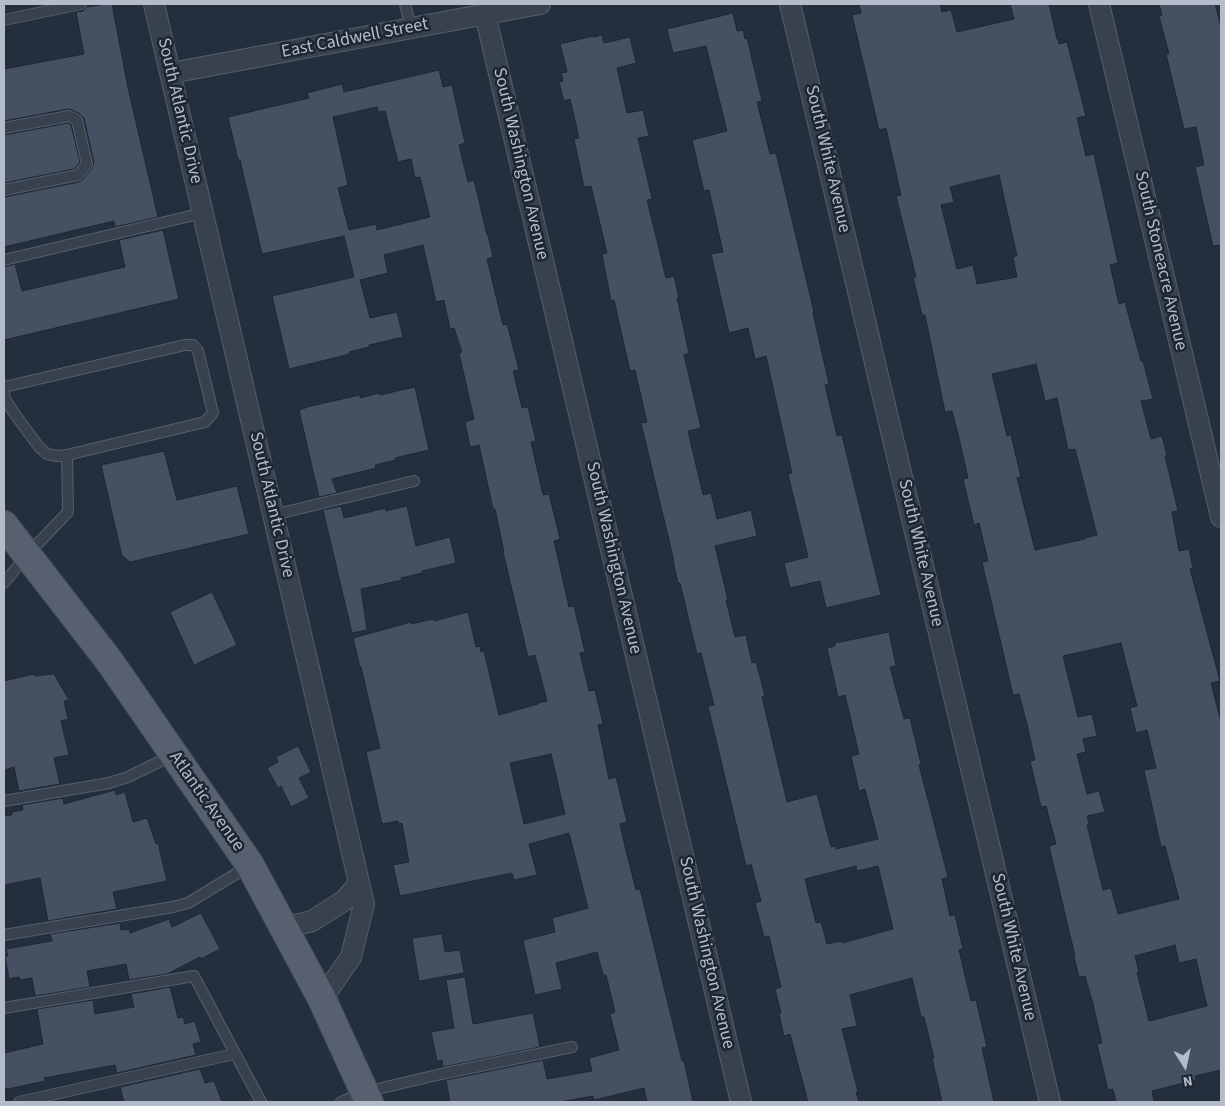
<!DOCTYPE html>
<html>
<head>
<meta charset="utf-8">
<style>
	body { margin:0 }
	#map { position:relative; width:1225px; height:1106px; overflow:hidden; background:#242f3e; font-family:"Source Sans 3",sans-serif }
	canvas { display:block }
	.frame { position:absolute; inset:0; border:5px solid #b4bcc9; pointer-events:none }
	.north { position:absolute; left:1160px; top:1041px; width:50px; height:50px; -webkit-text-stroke:4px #1d2633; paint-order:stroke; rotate:170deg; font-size:14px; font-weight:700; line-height:20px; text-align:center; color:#b4bcc9 }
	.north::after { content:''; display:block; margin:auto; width:18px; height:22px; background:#b4bcc9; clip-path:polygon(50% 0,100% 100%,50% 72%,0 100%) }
</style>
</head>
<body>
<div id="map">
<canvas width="1225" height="1106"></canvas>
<div class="frame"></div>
<div class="north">N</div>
</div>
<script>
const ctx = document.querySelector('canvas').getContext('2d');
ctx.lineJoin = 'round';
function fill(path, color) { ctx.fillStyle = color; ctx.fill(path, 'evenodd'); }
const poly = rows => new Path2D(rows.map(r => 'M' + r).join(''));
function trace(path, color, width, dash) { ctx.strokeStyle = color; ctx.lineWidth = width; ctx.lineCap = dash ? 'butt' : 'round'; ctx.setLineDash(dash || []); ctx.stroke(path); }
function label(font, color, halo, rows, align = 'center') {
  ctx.font = font + ' "Source Sans 3",sans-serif'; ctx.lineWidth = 5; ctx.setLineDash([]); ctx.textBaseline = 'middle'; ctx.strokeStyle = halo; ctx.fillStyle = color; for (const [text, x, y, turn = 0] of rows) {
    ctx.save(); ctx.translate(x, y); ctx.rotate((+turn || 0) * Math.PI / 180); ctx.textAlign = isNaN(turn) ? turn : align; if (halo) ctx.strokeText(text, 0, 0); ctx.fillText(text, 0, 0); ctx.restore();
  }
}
const building = poly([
	[105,4,112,4,128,88,158,217,115,227,114,221,4,247,4,197,79,182,83,179,92,168,94,163,84,118,80,114,72,110,68,109,4,121,4,69,84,54,76,12,83,11,87,7,105,4],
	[859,4,940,4,942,12,951,10,957,32,1014,19,1010,4,1049,4,1057,39,1058,39,1059,44,1067,42,1086,116,1077,118,1086,156,1094,154,1118,263,1110,265,1119,304,1125,302,1141,361,1143,361,1153,399,1141,401,1151,439,1162,436,1167,455,1165,456,1178,511,1172,512,1179,551,1189,549,1193,568,1190,569,1220,681,1211,683,1221,722,1221,1070,1195,1076,1196,1080,1152,1091,1154,1102,1116,1102,1113,1089,1108,1090,1097,1044,1102,1043,1093,1004,1085,976,1079,977,1074,957,1075,956,1049,846,1056,844,1046,806,1041,807,1030,761,1035,760,1027,724,1019,694,1013,695,982,562,988,561,979,523,974,525,963,479,968,478,959,438,952,411,945,412,925,315,922,315,913,277,916,277,896,196,901,195,886,128,879,130,852,15,861,13,859,4],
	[999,175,1017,256,1013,257,1017,277,977,284,973,265,957,269,941,205,954,202,950,187,999,175],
	[1036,364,1045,401,1057,398,1068,450,1075,449,1097,535,1085,538,1085,539,1035,550,1017,478,1021,477,1011,435,1007,436,992,374,1036,364],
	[1121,643,1137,706,1130,708,1136,733,1147,730,1156,768,1144,770,1161,847,1165,846,1179,899,1118,914,1111,888,1103,890,1087,825,1089,824,1087,816,1105,812,1099,791,1087,794,1077,754,1086,752,1083,739,1097,736,1092,714,1078,717,1063,656,1121,643],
	[1175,945,1179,963,1196,959,1207,1006,1149,1021,1137,972,1139,972,1135,956,1175,945],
	[1159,4,1215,4,1221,27,1221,245,1213,246,1195,167,1204,165,1196,127,1184,129,1166,54,1169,54,1159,16,1162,15,1159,4],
	[733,13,737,31,743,30,745,39,747,38,762,101,757,102,770,154,776,153,814,312,813,313,829,384,825,385,837,436,842,435,881,595,826,608,820,581,790,588,784,563,808,557,788,474,792,473,766,356,755,359,748,328,729,333,711,254,723,252,709,190,704,191,692,140,727,131,706,46,673,53,667,29,733,13],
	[602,35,604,43,630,37,636,63,617,68,627,113,643,110,649,136,638,138,652,199,647,200,666,278,674,276,679,298,677,298,689,353,684,355,701,428,688,431,703,495,711,493,717,519,751,510,757,536,715,546,728,600,726,600,735,637,746,635,752,663,756,662,765,696,762,697,787,802,817,794,831,847,836,846,836,849,878,839,865,789,859,791,851,756,859,754,845,695,838,697,827,648,835,646,835,643,889,632,896,666,890,667,904,719,910,718,921,764,919,765,948,877,942,879,950,916,955,915,963,949,959,950,971,1001,976,1000,987,1047,982,1048,994,1102,942,1102,932,1058,934,1058,924,1017,921,1017,912,978,850,995,857,1026,842,1029,858,1092,856,1092,859,1102,808,1102,790,1034,784,1036,779,1014,781,1013,775,989,781,987,769,936,764,937,755,903,761,901,751,864,746,866,708,706,714,705,701,653,697,654,680,583,678,583,673,561,674,561,641,423,647,422,635,370,630,371,614,300,611,301,602,254,607,253,591,186,584,187,574,139,579,138,570,99,564,101,559,82,563,81,561,73,567,72,560,44,593,36,594,37,602,35],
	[856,866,857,871,878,866,893,929,842,943,841,941,827,944,821,922,816,923,805,879,856,866],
	[439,70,443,87,452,85,465,143,459,145,468,182,474,180,487,235,488,235,493,257,487,259,503,325,507,324,519,370,513,371,522,408,528,407,536,441,531,442,543,495,549,494,560,539,554,541,569,607,574,606,585,652,580,653,589,691,595,690,603,724,598,725,609,779,616,777,627,822,620,824,626,851,636,890,640,889,682,1061,684,1061,693,1102,647,1102,644,1088,594,1100,593,1096,560,1102,450,1102,446,1080,543,1060,547,1079,592,1071,589,1058,619,1050,610,1014,615,1012,606,975,603,975,597,952,556,963,562,989,535,995,523,940,555,932,552,918,588,908,569,833,529,844,537,875,514,880,512,873,400,896,393,865,409,862,402,823,399,824,398,821,382,824,366,752,380,748,361,667,360,667,353,638,411,622,411,624,433,619,434,621,468,612,476,647,480,646,481,652,484,651,499,715,538,704,538,703,547,701,535,655,528,657,503,552,504,552,495,509,493,509,479,445,470,447,465,422,474,419,459,353,462,352,454,328,450,329,444,300,436,302,423,245,384,255,388,273,360,280,370,318,397,312,403,337,369,345,369,347,349,352,350,354,289,369,272,296,354,277,344,236,262,254,240,160,238,160,228,117,309,98,307,93,342,84,344,92,439,70],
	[377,107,378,112,385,111,398,162,411,159,415,178,420,177,430,217,377,230,376,224,349,230,338,188,348,185,333,117,377,107],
	[551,754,565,814,524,824,510,763,551,754],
	[68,123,71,125,80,162,74,169,4,183,4,135,68,123],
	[163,230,179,299,4,340,4,267,15,264,22,291,125,267,119,240,163,230],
	[415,387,429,450,395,458,396,460,375,465,376,468,332,479,337,493,319,497,299,410,311,406,360,395,360,398,379,393,380,395,415,387],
	[164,451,177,500,237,486,249,534,130,562,122,556,101,465,164,451],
	[341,506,344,518,386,508,386,511,407,506,416,546,450,537,456,563,422,571,422,573,401,578,402,580,361,589,367,630,352,633,323,510,341,506],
	[212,592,237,645,194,665,170,612,212,592],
	[34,674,35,676,54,674,69,700,64,701,68,719,61,721,69,755,54,758,60,784,19,791,14,767,4,770,4,681,34,674],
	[298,746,311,772,299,778,309,798,291,807,281,786,278,788,267,768,278,762,276,757,298,746],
	[115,790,116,795,125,792,133,822,147,818,156,844,158,843,167,881,113,892,117,909,48,921,40,878,4,885,4,816,12,815,12,812,23,810,22,805,63,798,64,804,115,790],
	[201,913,220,949,201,959,200,957,167,974,129,980,126,964,87,971,90,987,35,996,32,978,20,980,19,977,9,979,5,956,8,956,6,949,52,941,50,934,120,923,121,930,129,929,130,933,169,919,172,927,201,913],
	[442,934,445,952,460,950,464,973,419,981,412,938,442,934],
	[465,977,473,1024,533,1013,540,1047,443,1067,442,1060,437,1061,431,1032,454,1028,446,980,465,977],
	[170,987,178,1018,183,1017,185,1024,195,1021,201,1042,193,1044,196,1055,117,1073,115,1065,44,1078,45,1081,8,1089,8,1088,4,1089,4,1053,43,1044,37,1009,93,1000,95,1014,134,1007,131,994,170,987],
	[200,1069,205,1083,214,1081,222,1102,124,1102,120,1087,200,1069]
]);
const lane = poly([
	[405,4,411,28],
	[4,20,81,4],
	[4,128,69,116,77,120,87,164,78,175,4,190],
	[4,260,203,213],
	[4,387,185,345,193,345,198,351,213,413,205,422,67,455,57,456,47,454,39,447,14,413,5,399,4,393],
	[273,515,414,481],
	[4,583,27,555,68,512,67,455],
	[4,801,109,783,128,777,173,755],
	[4,935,173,907,188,903,249,866],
	[4,1008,194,976,261,1102],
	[19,1102,234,1054],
	[341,1102,365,1092,441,1074,572,1047]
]);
const street = poly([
	[154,4,364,904,351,957,322,999],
	[790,4,1050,1102],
	[1099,4,1221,517],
	[485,14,741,1102],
	[171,73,540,4],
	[284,928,312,921,345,900,359,883]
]);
const primary = poly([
	[4,525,110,662,250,865,322,999,369,1102]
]);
const streetNames = [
	["East Caldwell Street",355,39,-11],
	["South Atlantic Drive",179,111,77],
	["South White Avenue",827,159,77],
	["South Washington Avenue",520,164,77],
	["South Stoneacre Avenue",1160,261,77],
	["South Atlantic Drive",271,505,77],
	["South White Avenue",920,553,77],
	["South Washington Avenue",613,558,77],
	["Atlantic Avenue",206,802,55],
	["South White Avenue",1013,947,77],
	["South Washington Avenue",706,953,77]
];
fill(building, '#455162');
trace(building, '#1f2835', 1);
trace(lane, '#565f6c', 12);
trace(street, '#565f6c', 22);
trace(primary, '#414a57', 30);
trace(lane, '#38414e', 10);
trace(street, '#38414e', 20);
trace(primary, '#56606e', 28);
label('18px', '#b4bcc9', '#1d2633', streetNames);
</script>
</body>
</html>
